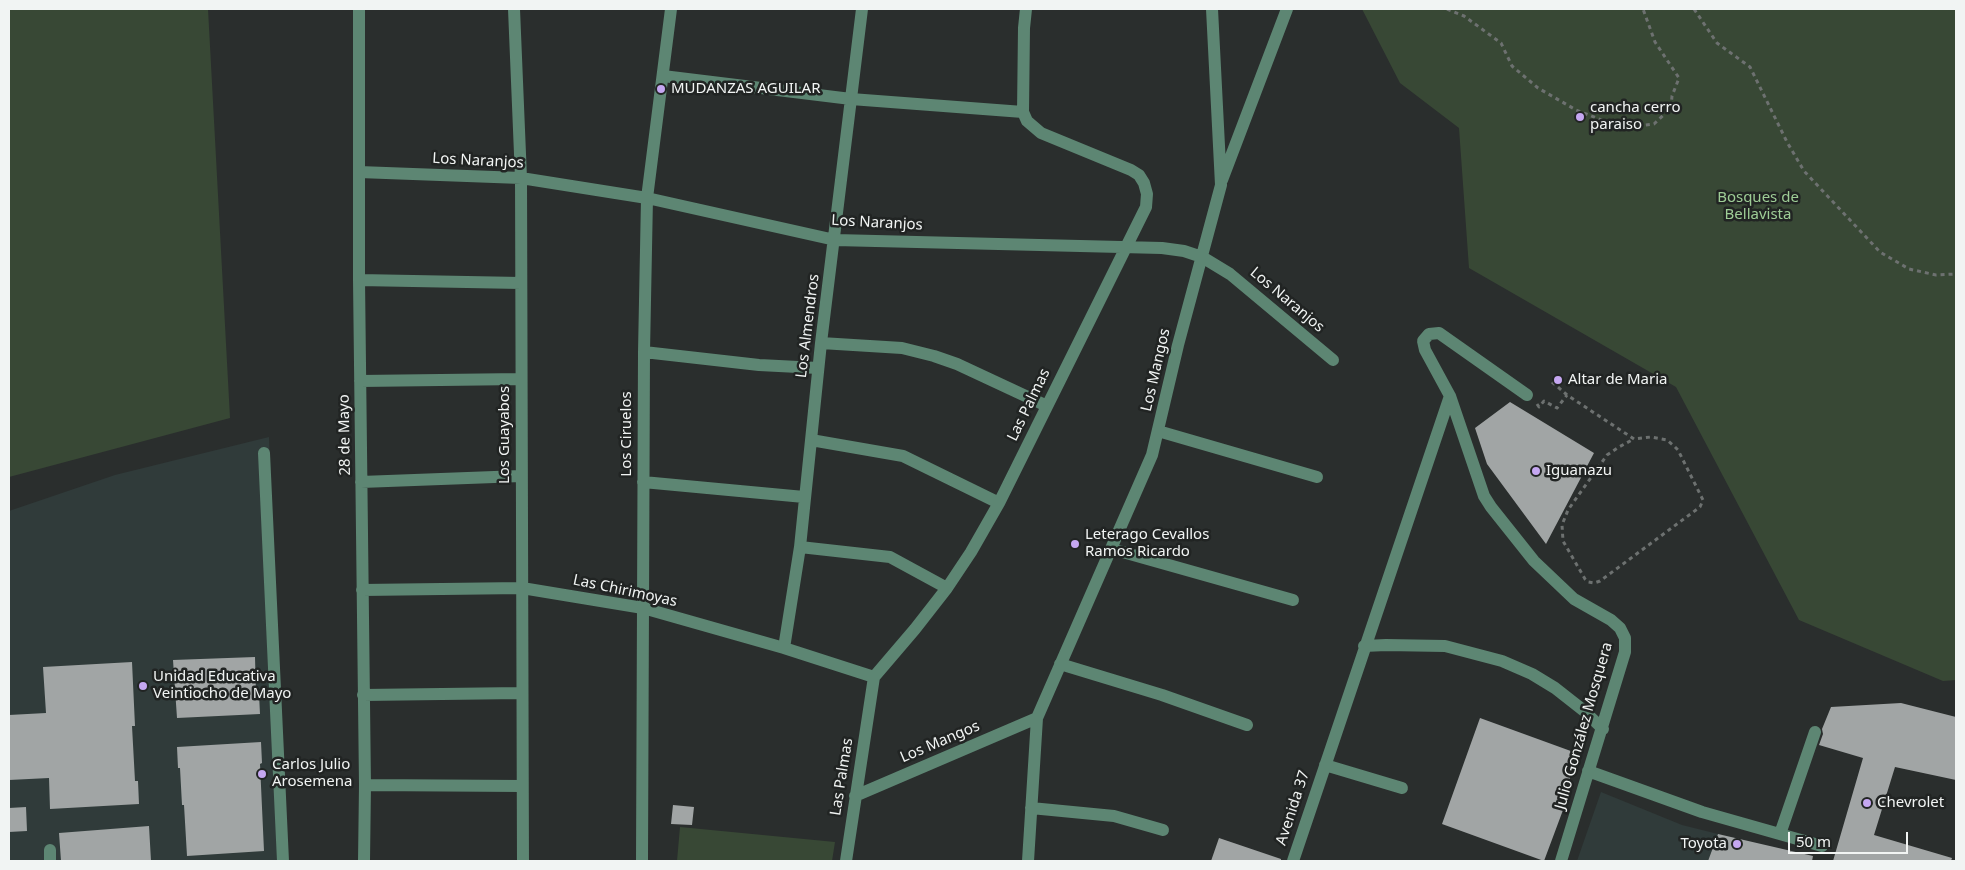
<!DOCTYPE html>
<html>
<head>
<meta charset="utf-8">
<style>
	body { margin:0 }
	#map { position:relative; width:1965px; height:870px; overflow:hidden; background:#2a2e2d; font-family:"Noto Sans",sans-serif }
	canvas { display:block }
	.frame { position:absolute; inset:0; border:10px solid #f1f4f3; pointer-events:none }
	.scale { position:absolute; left:1788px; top:832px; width:120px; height:22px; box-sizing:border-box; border:2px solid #f1f4f3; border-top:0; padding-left:6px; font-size:15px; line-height:18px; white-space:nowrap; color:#f1f4f3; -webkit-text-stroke:4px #212423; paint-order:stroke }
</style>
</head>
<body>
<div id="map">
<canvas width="1965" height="870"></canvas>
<div class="frame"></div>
<div class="scale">50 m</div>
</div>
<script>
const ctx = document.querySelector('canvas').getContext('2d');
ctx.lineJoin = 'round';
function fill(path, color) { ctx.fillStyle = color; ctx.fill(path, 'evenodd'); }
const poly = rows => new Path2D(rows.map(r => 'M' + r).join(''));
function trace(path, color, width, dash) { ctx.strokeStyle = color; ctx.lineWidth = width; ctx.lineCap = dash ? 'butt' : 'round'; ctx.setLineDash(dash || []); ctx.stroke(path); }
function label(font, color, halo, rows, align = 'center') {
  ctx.font = font + ' "Noto Sans",sans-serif'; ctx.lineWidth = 5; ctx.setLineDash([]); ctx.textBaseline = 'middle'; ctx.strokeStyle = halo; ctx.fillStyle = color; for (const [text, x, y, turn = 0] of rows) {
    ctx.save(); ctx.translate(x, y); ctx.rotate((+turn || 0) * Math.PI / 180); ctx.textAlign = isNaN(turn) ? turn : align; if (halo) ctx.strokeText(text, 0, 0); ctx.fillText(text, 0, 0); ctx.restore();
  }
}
const built = poly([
	[269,437,283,861,9,861,9,511,115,475],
	[1601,792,1682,825,1718,834,1708,861,1577,861]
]);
const green = poly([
	[9,9,208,9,230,418,9,477],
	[1362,9,1956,9,1956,680,1943,681,1799,620,1676,387,1469,268,1459,128,1400,83],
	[680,827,835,842,832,861,677,861]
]);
const building = poly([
	[1510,402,1594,453,1546,544,1487,464,1475,428],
	[255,657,256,695,259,694,260,714,177,718,173,660],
	[132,662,135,726,132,726,135,781,138,781,139,804,50,809,49,778,9,780,9,715,46,713,43,667],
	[1901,703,1956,717,1956,780,1895,767,1874,835,1952,858,1951,861,1833,861,1863,758,1819,745,1823,734,1822,729,1831,707],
	[1480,718,1579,754,1562,800,1566,802,1544,861,1442,824],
	[261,742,262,763,260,764,264,851,187,856,184,805,182,805,180,768,178,768,177,747],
	[673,805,694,807,692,825,671,824],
	[26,807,27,831,9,832,9,808],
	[149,826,151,861,61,861,59,833],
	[1718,834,1813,856,1812,861,1708,861],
	[1219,838,1281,859,1281,861,1211,861]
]);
const path = poly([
	[1447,9,1464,16,1501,43,1512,66,1538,88,1576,110,1604,121,1638,126,1654,124,1671,108,1672,96,1679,78,1655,42,1643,9],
	[1694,9,1717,43,1750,67,1787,142,1804,171,1880,252,1909,269,1936,275,1956,274],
	[1552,382,1567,395,1634,439,1651,437,1667,440,1674,446,1678,450,1703,500,1700,507,1600,581,1594,583,1588,582,1585,579,1563,541,1562,525,1568,510,1607,455,1619,447,1634,439],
	[1537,404,1539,407,1544,401,1557,408,1567,395]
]);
const minor = poly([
	[359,9,359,280,365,785,364,861],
	[514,9,521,178,523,861],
	[663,76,851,99,1023,112],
	[359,172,521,178,647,198,835,240,1162,248,1184,251,1202,257,1230,274,1333,360],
	[1222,180,1287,9],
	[359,280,521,283],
	[821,343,902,348,934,356,957,364,1047,406],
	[644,352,759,365,818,368],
	[360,381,521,379],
	[1527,395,1439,333,1429,334,1423,341,1425,350,1450,396,1484,496,1491,507,1534,561,1574,599,1611,620,1620,628,1625,638,1625,652,1561,861],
	[1158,431,1317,477],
	[811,440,903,456,999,503],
	[264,453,283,861],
	[361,482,521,476],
	[643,482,804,497],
	[800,547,890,557,947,588],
	[1112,549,1293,600],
	[362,590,522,588,643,608,784,648,874,677],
	[1364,646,1386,645,1445,646,1502,661,1532,674,1555,688,1583,710,1603,729],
	[784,648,800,547,821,343,862,9],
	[1060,664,1162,695,1247,725],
	[363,695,521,693],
	[1325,765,1402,788],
	[1588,771,1702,812,1822,846],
	[365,785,522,786],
	[855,796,1037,718,1152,455,1178,345,1221,185,1212,9],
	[1031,808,1114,816,1163,830],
	[1780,834,1815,732],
	[50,850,50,861],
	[642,861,644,352,647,198,671,9],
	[846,861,874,677,915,629,947,588,971,552,999,503,1146,207,1147,194,1144,183,1139,175,1131,170,1041,133,1027,121,1023,112,1024,28,1026,9],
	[1028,861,1037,718],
	[1293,861,1450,396]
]);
const markers = [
	[661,89,5,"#c5a7f1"],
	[1580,117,5,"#c5a7f1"],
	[1558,380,5,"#c5a7f1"],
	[1536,471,5,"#c5a7f1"],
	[1075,544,5,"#c5a7f1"],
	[143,686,5,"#c5a7f1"],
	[262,774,5,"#c5a7f1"],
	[1867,803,5,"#c5a7f1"],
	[1737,844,5,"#c5a7f1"]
];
const poiNames = [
	["MUDANZAS AGUILAR",671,89],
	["cancha cerro",1590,108],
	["paraiso",1590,125],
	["Altar de Maria",1568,380],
	["Iguanazu",1546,471],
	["Leterago Cevallos",1085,535],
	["Ramos Ricardo",1085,552],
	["Unidad Educativa",153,677],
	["Veintiocho de Mayo",153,694],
	["Carlos Julio",272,765],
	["Arosemena",272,782],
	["Chevrolet",1877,803],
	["Toyota",1727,844,"right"]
];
const streetNames = [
	["Los Naranjos",478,161,3],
	["Los Naranjos",877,223,3],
	["Los Naranjos",1287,300,40],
	["Los Almendros",808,326,-83],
	["Los Mangos",1156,370,-77],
	["Las Palmas",1029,405,-64],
	["Los Ciruelos",627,434,-90],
	["28 de Mayo",345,435,-91],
	["Los Guayabos",505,435,-90],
	["Las Chirimoyas",625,591,12],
	["Julio González Mosquera",1584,726,-74],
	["Los Mangos",940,742,-23],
	["Las Palmas",842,777,-81],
	["Avenida 37",1293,808,-72]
];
const parkNames = [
	["Bosques de",1758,198],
	["Bellavista",1758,215]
];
fill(built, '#303b3a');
fill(green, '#384835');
fill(building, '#a1a5a5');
trace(path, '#6d7170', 3, [4, 4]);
trace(minor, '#5d8673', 12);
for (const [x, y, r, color] of markers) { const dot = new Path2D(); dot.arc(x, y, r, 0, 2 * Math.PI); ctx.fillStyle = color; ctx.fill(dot); trace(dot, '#212423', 2); }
label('15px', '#f1f4f3', '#212423', poiNames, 'left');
label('15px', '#f1f4f3', '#212423', streetNames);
label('15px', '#9ecd96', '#212423', parkNames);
</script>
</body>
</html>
